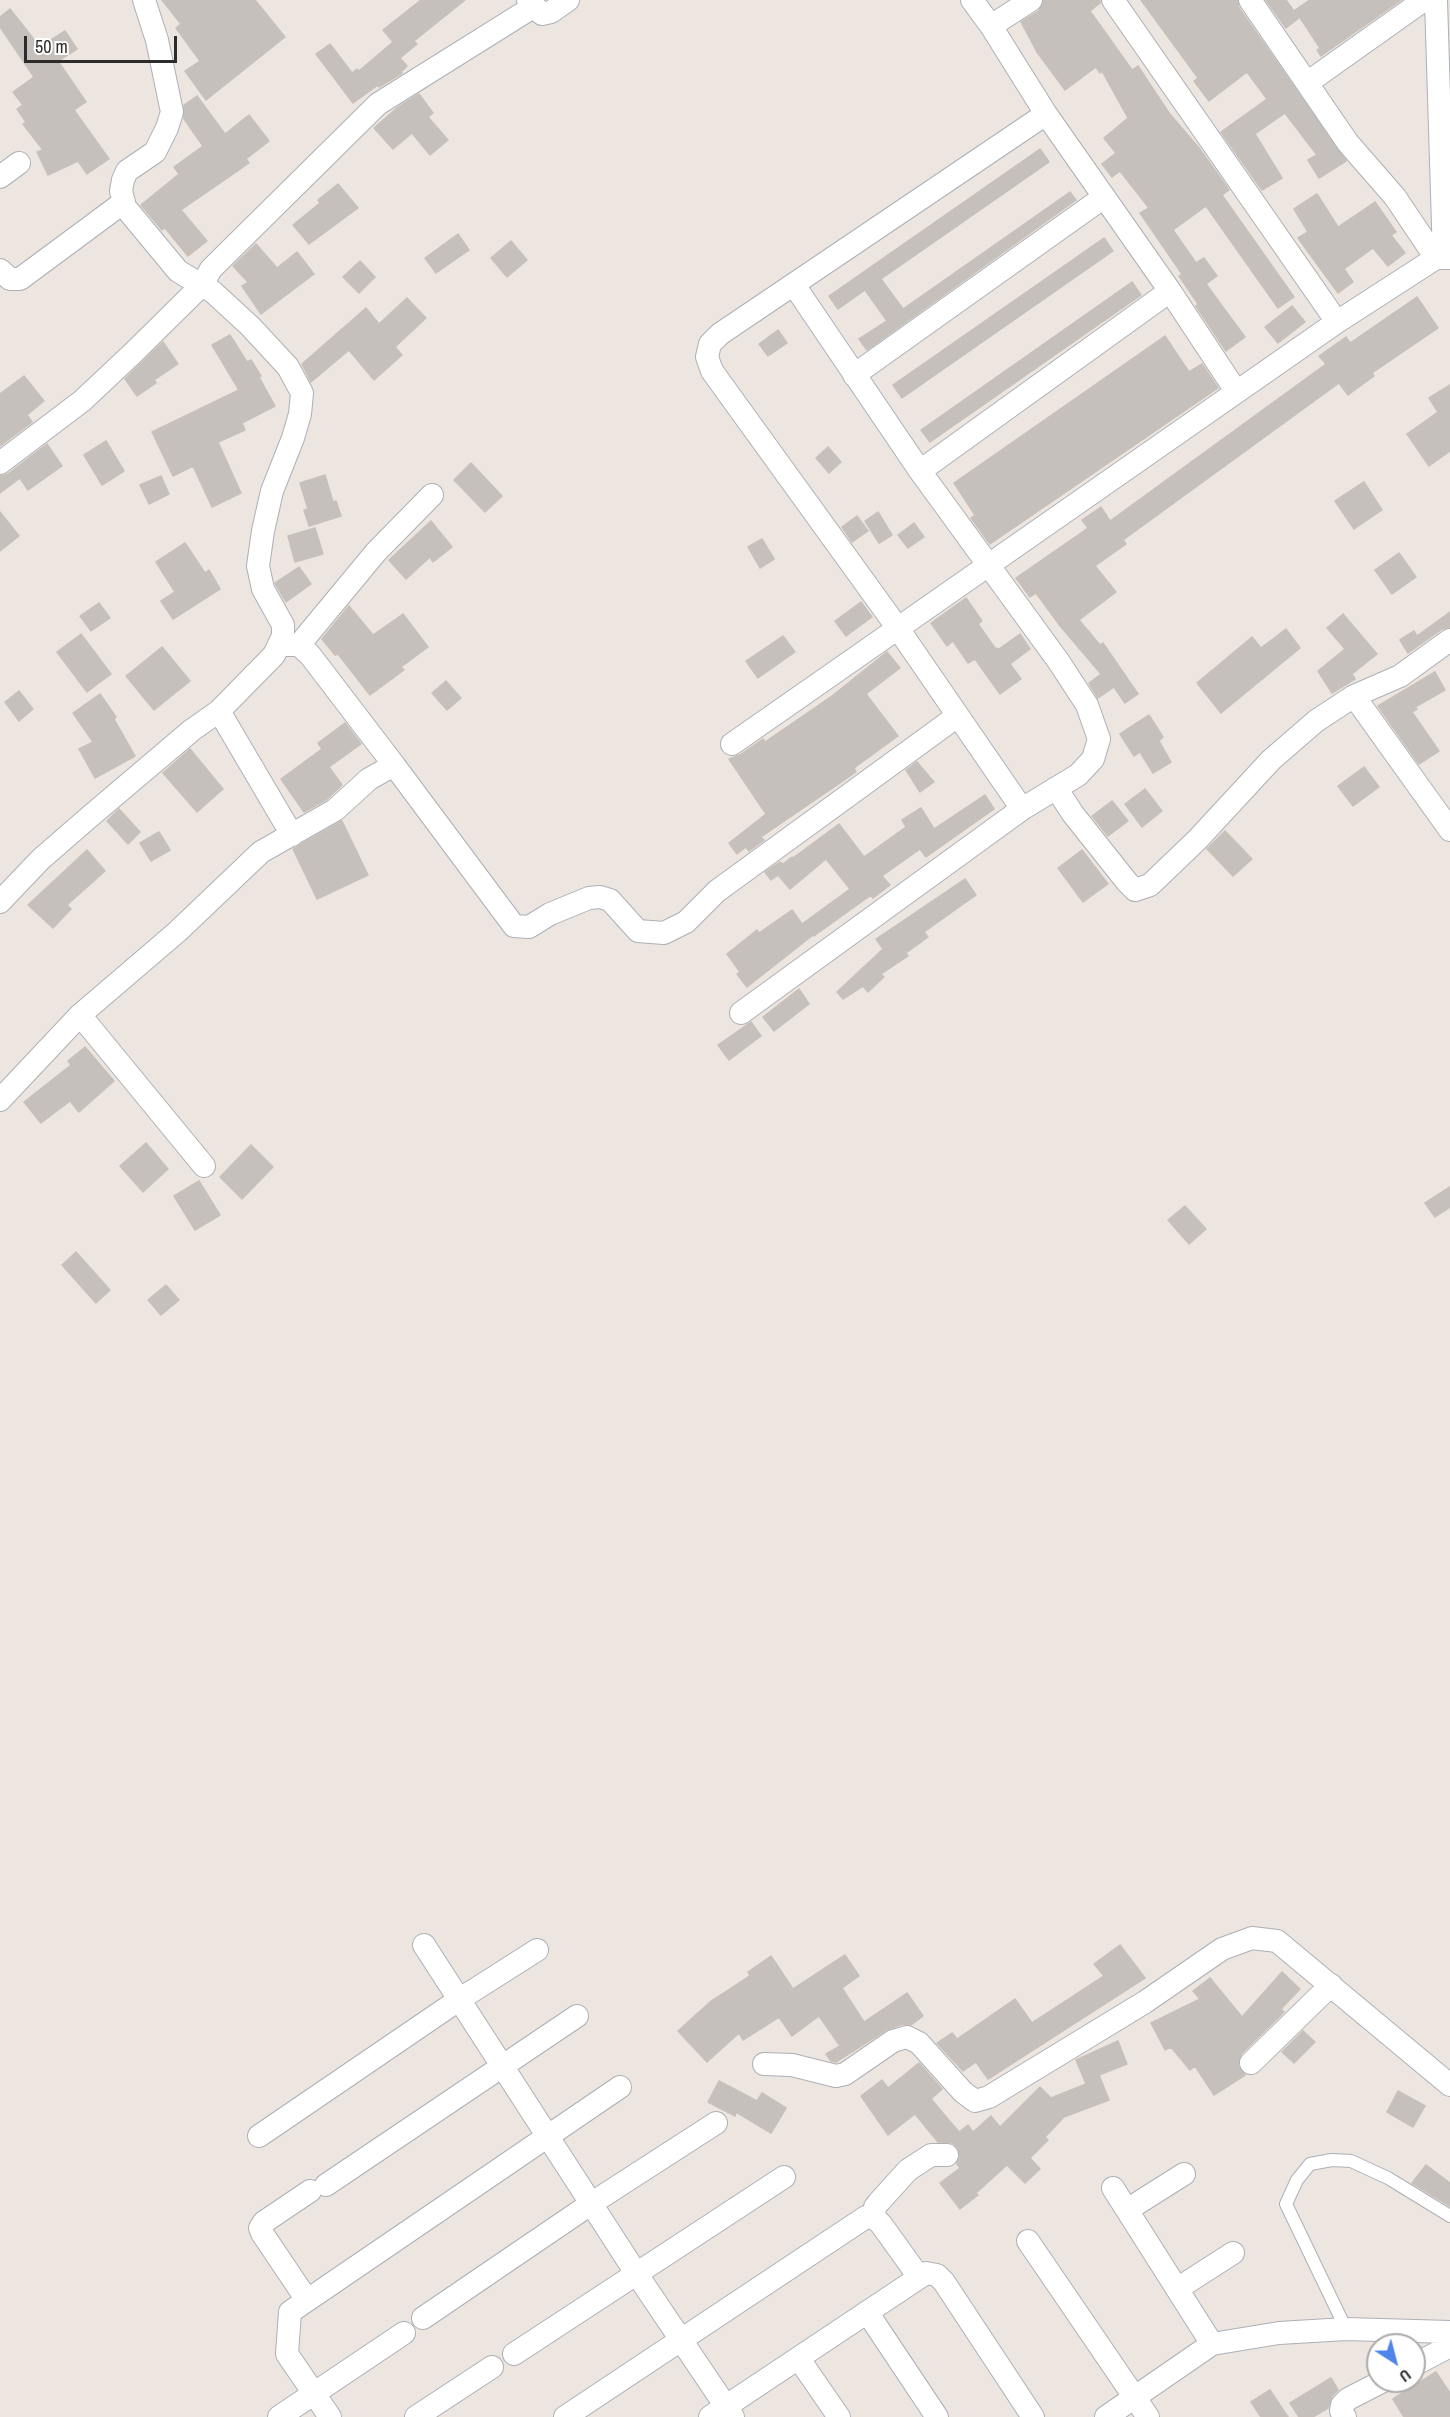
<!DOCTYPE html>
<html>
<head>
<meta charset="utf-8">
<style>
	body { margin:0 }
	#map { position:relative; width:1450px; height:2417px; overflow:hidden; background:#ece5e0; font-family:"Archivo Narrow",sans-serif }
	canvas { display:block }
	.north { position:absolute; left:1366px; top:2333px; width:60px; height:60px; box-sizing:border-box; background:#fff; border:2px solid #ababab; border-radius:50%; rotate:144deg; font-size:16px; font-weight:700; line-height:24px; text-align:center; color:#2c2c2c }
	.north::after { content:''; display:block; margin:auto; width:21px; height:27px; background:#4f85eb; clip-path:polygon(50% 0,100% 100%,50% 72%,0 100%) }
	.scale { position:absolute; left:24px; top:36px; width:153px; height:27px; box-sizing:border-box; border:3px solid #2c2c2c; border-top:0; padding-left:8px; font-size:18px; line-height:21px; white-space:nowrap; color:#2c2c2c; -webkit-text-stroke:4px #fff; paint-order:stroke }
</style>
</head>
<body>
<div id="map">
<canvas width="1450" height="2417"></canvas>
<div class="north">U</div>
<div class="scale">50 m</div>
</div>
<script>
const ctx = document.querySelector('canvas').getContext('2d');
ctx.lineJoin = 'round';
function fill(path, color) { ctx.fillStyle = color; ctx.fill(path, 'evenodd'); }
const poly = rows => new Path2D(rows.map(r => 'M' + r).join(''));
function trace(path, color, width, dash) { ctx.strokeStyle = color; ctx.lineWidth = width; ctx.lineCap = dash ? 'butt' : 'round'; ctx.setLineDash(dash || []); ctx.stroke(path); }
const building = poly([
	[162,0,255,0,285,37,206,100,185,71,200,61,176,28,181,24,162,0],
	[421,0,465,0,414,41,417,44,400,58,407,66,401,72,402,73,379,87,378,85,353,103,316,54,330,44,352,73,357,69,359,71,393,42,383,30,421,0],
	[1044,0,1100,0,1100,3,1090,11,1132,70,1138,66,1169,113,1199,148,1229,190,1222,195,1294,297,1278,308,1206,206,1173,230,1196,263,1204,258,1217,276,1206,284,1245,337,1226,351,1196,306,1198,304,1179,276,1182,274,1140,213,1149,208,1120,171,1112,177,1102,164,1116,153,1104,138,1128,118,1102,71,1100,73,1096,67,1065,90,1037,52,1021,22,1039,11,1044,0],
	[1141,0,1237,0,1239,8,1346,161,1319,178,1308,160,1317,155,1285,113,1255,134,1282,178,1262,190,1221,132,1267,99,1247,72,1209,101,1194,81,1198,78,1141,0],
	[1266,0,1286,0,1299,18,1286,28,1266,0],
	[1310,0,1401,0,1321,56,1317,50,1320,48,1295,10,1310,0],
	[10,9,40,47,65,31,77,49,58,61,86,102,74,110,109,159,87,174,78,161,48,175,37,152,43,150,23,124,26,122,17,109,23,105,13,92,34,77,0,27,0,17,10,9],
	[419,94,433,113,428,117,448,140,430,155,412,133,393,149,374,128,397,108,419,94],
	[197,96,225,134,249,115,269,141,246,159,249,163,181,210,207,241,188,256,165,228,162,230,141,205,179,174,174,167,203,146,184,119,184,105,197,96],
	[1040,149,1049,162,881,279,903,309,1070,192,1076,200,867,350,859,339,887,321,865,290,838,309,829,296,1040,149],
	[338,184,358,208,309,244,293,225,320,203,318,200,338,184],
	[1317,194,1338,227,1375,202,1396,232,1391,235,1405,253,1388,266,1373,248,1344,269,1353,282,1338,293,1298,238,1308,232,1294,209,1317,194],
	[458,234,469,250,436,273,425,258,458,234],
	[1104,238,1113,251,902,398,893,385,1104,238],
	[511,241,527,260,507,277,491,258,511,241],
	[256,244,277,268,297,252,314,274,261,314,242,286,248,282,233,266,256,244],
	[360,261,375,277,359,293,343,277,360,261],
	[1132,282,1141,295,930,442,921,430,1132,282],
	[1417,297,1438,328,1372,373,1374,376,1348,395,1339,383,1123,540,1126,544,1095,566,1116,592,1079,620,1100,645,1103,643,1138,694,1125,703,1114,687,1098,698,1089,683,1101,674,1061,627,1036,593,1030,597,1016,578,1088,528,1082,520,1101,507,1110,521,1326,364,1319,356,1346,337,1350,343,1417,297],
	[407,298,426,318,395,347,402,355,374,380,349,350,311,382,302,364,366,308,379,324,407,298],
	[1292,306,1305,322,1278,343,1265,327,1292,306],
	[778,330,787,343,768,356,759,344,778,330],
	[230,335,247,362,251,360,261,376,259,377,275,406,242,423,245,430,218,442,241,493,212,507,193,466,173,476,152,432,239,390,212,345,230,335],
	[1165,336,1189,372,1202,364,1218,388,990,544,971,518,975,515,954,483,1165,336],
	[163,342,178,364,154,380,156,383,137,396,125,379,163,342],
	[24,376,44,401,27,415,32,422,0,446,0,394,24,376],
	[1450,385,1450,451,1429,466,1407,434,1438,412,1429,398,1450,385],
	[106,441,124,471,102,485,84,455,106,441],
	[47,444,62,466,28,490,20,478,0,493,0,476,8,474,47,444],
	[828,447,841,462,829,473,816,458,828,447],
	[471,463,502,496,485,512,454,480,471,463],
	[325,475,333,502,336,501,341,516,309,526,304,510,308,509,300,483,325,475],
	[161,476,169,494,149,504,140,485,161,476],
	[1364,482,1382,510,1354,529,1335,501,1364,482],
	[0,512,19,536,0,551,0,512],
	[878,512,892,535,879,543,865,521,878,512],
	[857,516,868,531,852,542,842,527,857,516],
	[431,521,452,547,433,562,430,557,406,579,389,560,431,521],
	[914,523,924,537,908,548,898,535,914,523],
	[315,528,323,554,295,562,288,536,315,528],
	[762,539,774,559,760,568,748,547,762,539],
	[185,543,205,573,209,570,220,589,173,619,161,601,175,592,156,562,185,543],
	[1399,553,1416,577,1392,594,1375,570,1399,553],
	[299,567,311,584,286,602,275,583,299,567],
	[966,598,982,621,978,624,995,648,999,649,1020,634,1030,649,1010,664,1021,679,1000,694,975,659,968,663,953,641,947,646,931,623,966,598],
	[861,602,872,617,846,636,835,621,861,602],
	[99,603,110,618,91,631,80,616,99,603],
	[349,606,373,635,403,614,428,647,401,667,404,670,370,695,338,654,335,655,322,639,349,606],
	[1450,612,1450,627,1442,629,1408,653,1400,640,1414,631,1417,636,1450,612],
	[1343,614,1377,654,1352,674,1355,679,1332,693,1318,671,1345,649,1327,628,1343,614],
	[1286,629,1300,648,1221,713,1197,683,1252,637,1261,648,1286,629],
	[81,634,111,674,87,692,57,652,81,634],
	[783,636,795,652,758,678,746,661,783,636],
	[162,647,190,681,154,710,126,676,162,647],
	[887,652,900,668,866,694,898,736,854,768,856,772,761,837,764,840,749,851,746,847,737,854,729,843,766,814,729,759,740,755,763,739,765,742,832,696,887,652],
	[1435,672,1445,690,1415,707,1417,709,1412,712,1439,751,1419,764,1378,706,1435,672],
	[446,681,461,698,447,710,432,693,446,681],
	[19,691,33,709,19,721,5,702,19,691],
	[100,694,116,717,114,719,135,756,95,778,79,749,93,742,73,713,100,694],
	[1149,715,1163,737,1159,741,1171,762,1153,773,1140,752,1134,756,1120,734,1149,715],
	[345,723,361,744,329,767,342,785,327,799,304,812,281,779,322,749,318,743,345,723],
	[190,749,223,789,197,812,163,773,190,749],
	[917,762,934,782,920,792,906,770,917,762],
	[1364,767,1379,787,1353,806,1338,786,1364,767],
	[1145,789,1162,811,1142,827,1125,804,1145,789],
	[985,795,994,809,926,857,920,849,882,876,890,885,873,898,871,895,814,936,813,935,747,987,737,974,740,972,727,954,757,930,759,933,792,910,802,924,850,889,826,859,790,889,778,875,771,880,765,872,780,862,783,864,792,857,793,858,839,824,864,857,906,827,902,820,921,808,934,829,985,795],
	[1112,801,1128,821,1108,836,1092,816,1112,801],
	[119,809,140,832,128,844,107,821,119,809],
	[342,821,368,875,317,899,293,849,342,821],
	[1225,831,1252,859,1233,876,1207,849,1225,831],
	[159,832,170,850,151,861,140,843,159,832],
	[87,850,105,871,67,905,71,909,53,928,28,905,87,850],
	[1082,850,1108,884,1083,902,1058,868,1082,850],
	[965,879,976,895,924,932,928,937,906,953,908,956,881,974,884,977,868,992,863,986,843,999,837,992,883,949,876,939,965,879],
	[799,989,809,1004,774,1031,763,1017,799,989],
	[751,1022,761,1036,729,1060,718,1045,751,1022],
	[85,1047,114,1081,79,1112,70,1101,41,1123,24,1102,71,1065,68,1061,85,1047],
	[146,1143,168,1169,143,1192,120,1166,146,1143],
	[251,1145,273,1167,242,1199,220,1177,251,1145],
	[199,1181,220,1215,195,1230,174,1196,199,1181],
	[1450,1187,1450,1207,1435,1217,1425,1203,1450,1187],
	[1185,1206,1206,1229,1189,1244,1168,1220,1185,1206],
	[76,1252,110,1290,96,1303,62,1265,76,1252],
	[166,1285,179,1300,161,1315,148,1300,166,1285],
	[1120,1945,1145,1978,988,2079,976,2062,963,2071,937,2043,952,2033,957,2039,1015,1999,1032,2023,1104,1976,1094,1964,1120,1945],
	[845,1955,859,1976,842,1988,864,2022,907,1993,923,2016,911,2025,903,2024,886,2030,836,2062,831,2061,826,2054,840,2046,819,2016,792,2036,779,2017,743,2040,739,2033,707,2062,678,2031,710,2002,750,1976,748,1972,771,1956,793,1989,845,1955],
	[1282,1972,1300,1989,1281,2009,1284,2012,1241,2054,1238,2066,1245,2075,1214,2095,1195,2066,1190,2070,1171,2047,1165,2050,1151,2023,1200,1999,1193,1991,1210,1978,1242,2017,1282,1972],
	[1303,2031,1315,2042,1294,2063,1282,2052,1303,2031],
	[1118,2041,1127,2064,1099,2075,1109,2100,1064,2117,1045,2137,1048,2140,1030,2158,1040,2169,1025,2183,1007,2165,976,2193,978,2195,960,2209,940,2183,960,2168,957,2164,960,2156,958,2148,953,2143,938,2142,915,2114,888,2135,861,2096,882,2080,888,2088,919,2063,942,2089,931,2099,959,2132,968,2125,973,2132,991,2116,1000,2127,1040,2087,1051,2098,1086,2084,1076,2060,1118,2041],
	[719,2081,757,2101,762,2093,786,2108,771,2133,736,2112,735,2116,708,2102,719,2081],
	[1398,2091,1425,2106,1413,2127,1387,2112,1398,2091],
	[1426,2165,1450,2183,1450,2206,1412,2183,1426,2165],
	[1436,2372,1450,2393,1450,2417,1404,2417,1393,2399,1436,2372],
	[1331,2378,1338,2390,1332,2396,1328,2408,1313,2417,1299,2417,1290,2403,1331,2378],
	[1270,2390,1288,2417,1261,2417,1251,2402,1270,2390]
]);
const lane = poly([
	[1346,2329,1286,2204,1297,2180,1310,2164,1332,2160,1351,2161,1388,2178,1450,2216]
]);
const street = poly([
	[528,0,542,14,551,12,568,0],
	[972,0,991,26,1046,114,1170,291,1236,391],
	[1113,0,1337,322],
	[1250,0,1348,143,1395,197,1436,258],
	[1436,0,1444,258],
	[991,26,1031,0],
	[1307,83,1424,0],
	[0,177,19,163],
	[0,270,10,279,20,279,124,202],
	[854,375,1104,197],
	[0,463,82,401,132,354,202,285,211,269,378,104,533,7],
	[920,471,1170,291],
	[299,645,376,552,432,495],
	[1354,696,1450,830],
	[219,711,292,835],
	[732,744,1337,322,1436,258,1450,258],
	[394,765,514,926,529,927,550,914,589,898,600,897,610,900,638,931,664,933,686,922,717,891,956,717],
	[1056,788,1073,814,1127,882,1135,890,1150,885,1197,840,1271,760,1316,721,1354,696,1400,676,1450,640],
	[1022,809,897,627,712,371,707,357,710,344,720,334,1046,114],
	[0,902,41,859,87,819,192,730,219,711,274,655,283,636,283,625,263,589,258,566,263,531,272,491,293,438,300,414,302,393,288,367,250,326,213,292,178,271,125,207,121,191,123,180,127,171,155,152,167,128,172,112,157,40,144,0],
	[741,1013,1022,809,1078,775,1093,759,1099,739,1087,705,1059,662,920,471,794,285],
	[80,1015,204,1166],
	[0,1100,80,1015,177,932,261,852,335,810,369,779,394,765,310,655,299,645,280,645],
	[424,1945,636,2273,733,2417],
	[1251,2063,1331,1985],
	[764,2064,792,2065,836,2076,845,2074,893,2041,907,2037,919,2043,963,2092,975,2101,989,2097,1145,2002,1222,1949,1252,1938,1277,1941,1450,2085],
	[259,2136,460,1999,537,1950],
	[326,2185,577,2016],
	[1113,2188,1212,2344],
	[1127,2210,1184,2174],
	[874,2218,875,2207,879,2202,908,2170,931,2155,947,2155],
	[1028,2241,1148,2417],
	[1177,2289,1233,2253],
	[307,2300,262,2233,260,2228,264,2222,310,2191],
	[867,2312,937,2417],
	[423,2318,592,2203,716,2123],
	[514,2354,784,2177],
	[799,2359,839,2417],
	[1414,2365,1450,2346],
	[279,2417,404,2333],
	[330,2417,287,2354,290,2312,620,2087],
	[416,2417,492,2367],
	[565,2417,866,2217,874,2218,881,2224,919,2277],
	[710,2417,926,2273,937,2275,944,2282,1033,2417],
	[1106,2417,1212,2344,1279,2333,1346,2329,1450,2332],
	[1345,2417,1341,2411,1342,2405,1348,2399,1383,2381]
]);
fill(building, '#c5c0bb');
trace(building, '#c8c0b9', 1.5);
trace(lane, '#acb0b7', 14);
trace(street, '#acb0b7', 24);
trace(lane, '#fff', 12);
trace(street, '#fff', 22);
</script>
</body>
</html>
